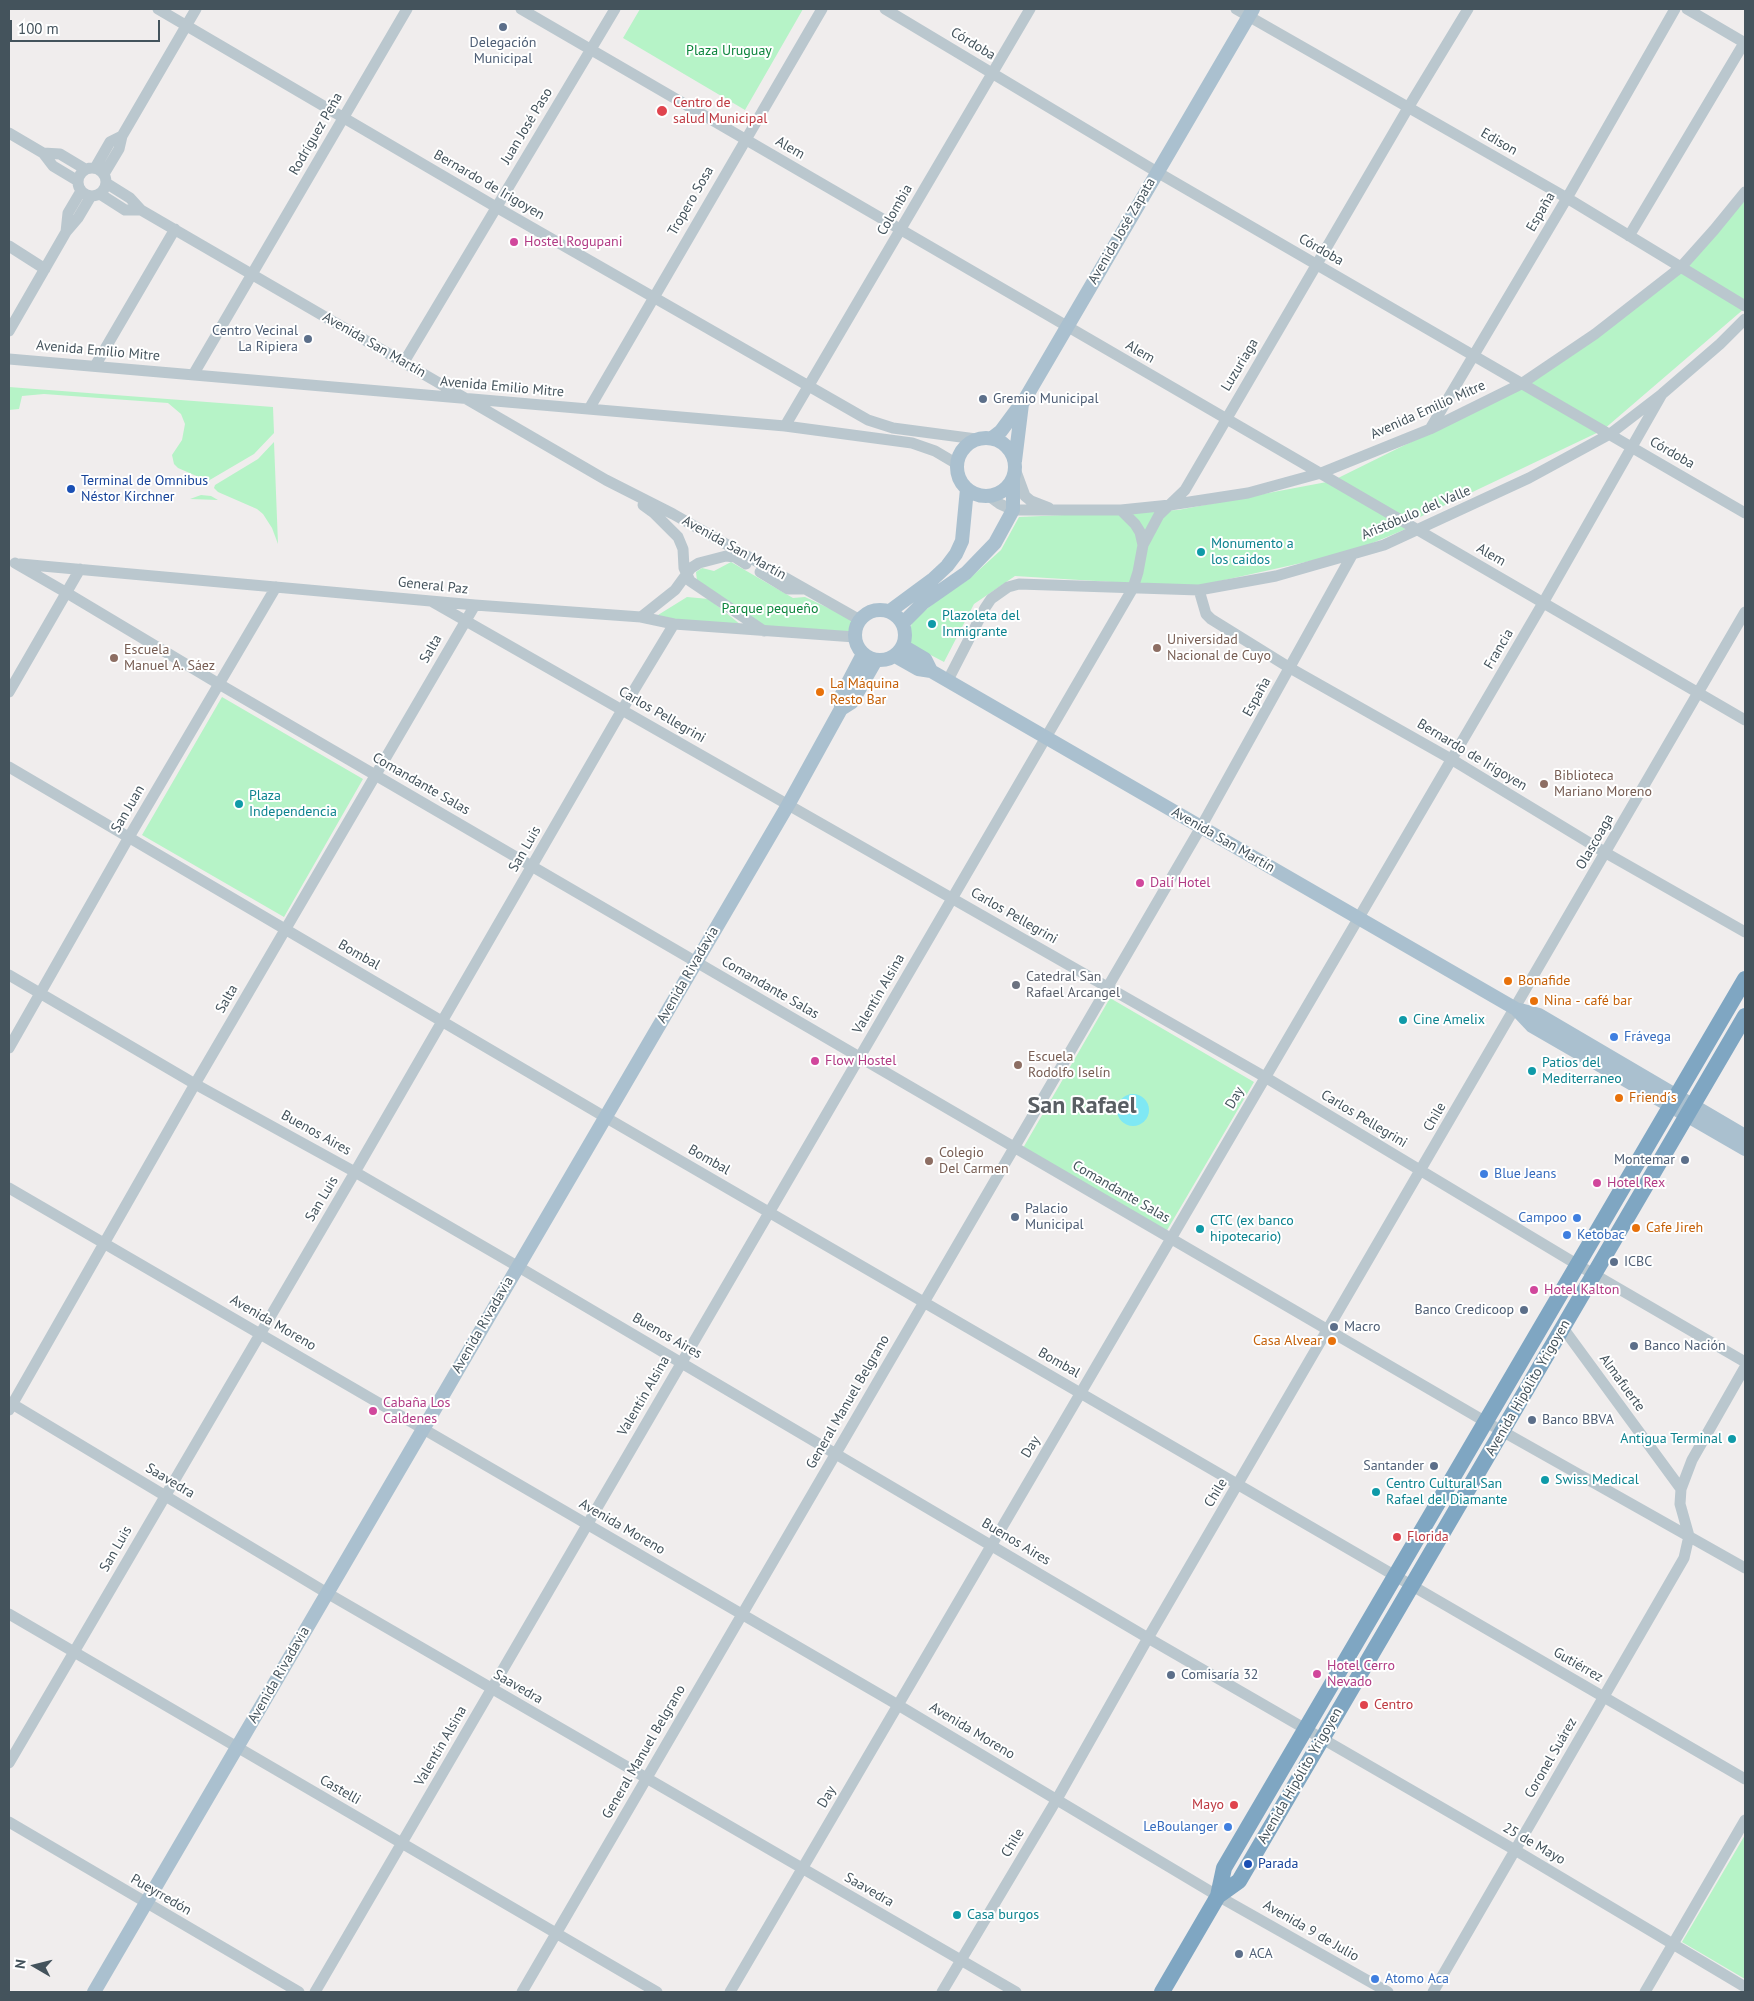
<!DOCTYPE html>
<html>
<head>
<meta charset="utf-8">
<style>
	body { margin:0 }
	#map { position:relative; width:1754px; height:2001px; overflow:hidden; background:#f0eded; font-family:"PT Sans",sans-serif }
	canvas { display:block }
	.frame { position:absolute; inset:0; border:10px solid #44535c; pointer-events:none }
	.north { position:absolute; left:10px; top:1941px; width:50px; height:50px; -webkit-text-stroke:4px #fff; paint-order:stroke; rotate:278deg; font-size:14px; font-weight:700; line-height:20px; text-align:center; color:#44535c }
	.north::after { content:''; display:block; margin:auto; width:18px; height:22px; background:#44535c; clip-path:polygon(50% 0,100% 100%,50% 72%,0 100%) }
	.scale { position:absolute; left:10px; top:20px; width:150px; height:22px; box-sizing:border-box; border:2px solid #44535c; border-top:0; padding-left:6px; font-size:15px; line-height:18px; white-space:nowrap; color:#44535c; -webkit-text-stroke:4px #fff; paint-order:stroke }
</style>
</head>
<body>
<div id="map">
<canvas width="1754" height="2001"></canvas>
<div class="frame"></div>
<div class="north">N</div>
<div class="scale">100 m</div>
</div>
<script>
const ctx = document.querySelector('canvas').getContext('2d');
ctx.lineJoin = 'round';
function fill(path, color) { ctx.fillStyle = color; ctx.fill(path, 'evenodd'); }
const poly = rows => new Path2D(rows.map(r => 'M' + r).join(''));
function trace(path, color, width, dash) { ctx.strokeStyle = color; ctx.lineWidth = width; ctx.lineCap = dash ? 'butt' : 'round'; ctx.setLineDash(dash || []); ctx.stroke(path); }
function label(font, color, halo, rows, align = 'center') {
  ctx.font = font + ' "PT Sans",sans-serif'; ctx.lineWidth = 4; ctx.setLineDash([]); ctx.textBaseline = 'middle'; ctx.strokeStyle = halo; ctx.fillStyle = color; for (const [text, x, y, turn = 0] of rows) {
    ctx.save(); ctx.translate(x, y); ctx.rotate((+turn || 0) * Math.PI / 180); ctx.textAlign = isNaN(turn) ? turn : align; if (halo) ctx.strokeText(text, 0, 0); ctx.fillText(text, 0, 0); ctx.restore();
  }
}
const green = poly([
	[640,9,803,9,745,110,623,38],
	[1745,192,1745,308,1603,430,1401,526,1406,529,1351,552,1193,587,1015,576,974,604,944,662,908,643,912,621,938,600,969,579,1001,550,1019,517,1178,510,1332,481,1530,383,1685,270],
	[9,387,273,407,274,433,254,454,208,481,178,468,174,464,172,455,182,440,185,424,181,414,168,403,44,394,22,396,19,409,9,410],
	[274,442,278,544,272,528,263,514,257,509,218,492,214,488,215,485,258,459],
	[201,495,211,496,218,500,190,499],
	[731,562,793,598,805,597,854,620,851,633,763,631,697,581,696,572,702,568,714,571],
	[687,597,709,599,741,625,661,619,658,615],
	[222,697,363,779,284,917,142,835],
	[1110,998,1254,1082,1166,1232,1023,1148],
	[1745,1835,1745,1979,1682,1942]
]);
const water = poly([
	'1117 1110a16 16 0 1 1 32 0a16 16 0 1 1-32 0Z'
]);
const minor = poly([
	[158,9,496,207,868,420,893,428,976,439],
	[521,9,1745,720],
	[885,9,1157,172,1745,513],
	[1236,9,1567,198,1745,306],
	[1687,9,1745,43],
	[9,133,43,153,53,166,78,181],
	[43,153,60,154,85,169],
	'78 182a14 14 0 1 1 28 0a14 14 0 1 1-28 0Z',
	[95,168,110,142,122,136],
	[104,174,119,149,122,136,196,9],
	[106,183,130,198,141,210,606,480,673,514,860,620],
	[100,194,125,210,141,210],
	[66,232,68,213,81,191],
	[1629,236,1744,43],
	[9,246,45,269],
	[9,331,66,232,78,218,91,196],
	[9,359,785,426,912,443,935,451,957,464],
	[404,362,615,9],
	[95,366,175,229],
	[193,375,407,9],
	[589,409,822,9],
	[785,426,1030,9],
	[1430,429,1567,198,1675,9],
	[1015,469,1025,496,1031,501,1049,508],
	[989,496,1000,504,1013,510,1121,510,1170,505,1248,493,1321,473,1430,429,1521,384,1595,334,1681,267,1714,230,1745,192],
	[643,505,654,513,678,537,683,549,684,568,690,581,764,631],
	[1121,510,1135,524,1140,532,1143,545],
	[15,563,67,593,219,684,1486,1422,1745,1568],
	[20,564,475,605,641,617,674,624,855,637],
	[760,572,788,589,804,589],
	[1199,590,1206,614,1211,619,1290,668,1451,759,1606,853,1745,932],
	[431,601,1265,1077,1578,1265,1745,1362],
	[641,617,675,590,691,568,699,563,726,556,735,557,746,564],
	[948,680,985,608,991,599,1008,587,1019,584,1199,590,1276,576,1384,545,1529,478,1610,434,1662,394,1720,344,1745,319],
	[9,692,80,569],
	[9,767,605,1117,1745,1779],
	[9,975,195,1084,355,1172,517,1266,1148,1638,1515,1850,1745,1987],
	[9,1048,129,837,276,587],
	[9,1188,898,1705,1218,1896,1388,1992],
	[1563,1328,1681,1489],
	[9,1402,327,1593,1016,1992],
	[9,1410,195,1084,475,605],
	[9,1614,657,1992],
	[9,1763,355,1172,622,710,674,624],
	[9,1822,299,1992],
	[315,1992,1133,588,1138,572,1143,545,1159,515,1185,490,1408,108,1468,9],
	[522,1992,1201,827,1352,555],
	[730,1992,1543,603,1662,394],
	[942,1992,1057,1799,1148,1638,1745,612],
	[1433,1992,1684,1558,1689,1536,1680,1504,1681,1489,1692,1460,1745,1367],
	[1645,1992,1745,1820]
]);
const major = poly([
	'957 467a29 29 0 1 1 58 0a29 29 0 1 1-58 0Z',
	[992,438,1001,431,1021,404],
	[1015,461,1022,404,1253,9],
	'855 635a25 25 0 1 1 50 0a25 25 0 1 1-50 0Z',
	[890,611,932,580,947,566,956,554,962,541,967,489],
	[903,623,923,603,966,573,995,543,1013,510,1013,478],
	[903,646,925,659,931,671],
	[895,656,918,669,931,671,1516,1009,1539,1015,1745,1136],
	[841,709,852,702,876,660],
	[1516,1009,1532,1026,1745,1149],
	[94,1992,788,805,841,709,841,696,863,654]
]);
const highway = poly([
	[1218,1896,1239,1881,1745,1016],
	[1162,1992,1218,1896,1224,1868,1745,979]
]);
const markers = [
	[503,27,5,"#5c6f8a"],
	[662,111,6,"#e0444e"],
	[514,242,5,"#d1479c"],
	[308,339,5,"#5c6f8a"],
	[983,399,5,"#5c6f8a"],
	[71,489,5,"#1a4fb4"],
	[1201,552,5,"#0f9aa8"],
	[932,624,5,"#0f9aa8"],
	[1157,648,5,"#8d6e63"],
	[114,658,5,"#8d6e63"],
	[820,692,5,"#e8710a"],
	[1544,784,5,"#8d6e63"],
	[239,804,5,"#0f9aa8"],
	[1140,883,5,"#d1479c"],
	[1508,981,5,"#e8710a"],
	[1016,985,5,"#6b7280"],
	[1534,1001,5,"#e8710a"],
	[1403,1020,5,"#0f9aa8"],
	[1614,1037,5,"#3f7fe0"],
	[815,1061,5,"#d1479c"],
	[1018,1065,5,"#8d6e63"],
	[1532,1071,5,"#0f9aa8"],
	[1619,1098,5,"#e8710a"],
	[1685,1160,5,"#5c6f8a"],
	[929,1161,5,"#8d6e63"],
	[1484,1174,5,"#3f7fe0"],
	[1597,1183,5,"#d1479c"],
	[1015,1217,5,"#5c6f8a"],
	[1577,1218,5,"#3f7fe0"],
	[1636,1228,5,"#e8710a"],
	[1200,1229,5,"#0f9aa8"],
	[1567,1235,5,"#3f7fe0"],
	[1614,1262,5,"#5c6f8a"],
	[1534,1290,5,"#d1479c"],
	[1524,1310,5,"#5c6f8a"],
	[1334,1327,5,"#5c6f8a"],
	[1332,1341,5,"#e8710a"],
	[1634,1346,5,"#5c6f8a"],
	[373,1411,5,"#d1479c"],
	[1532,1420,5,"#5c6f8a"],
	[1732,1439,5,"#0f9aa8"],
	[1434,1466,5,"#5c6f8a"],
	[1545,1480,5,"#0f9aa8"],
	[1376,1492,5,"#0f9aa8"],
	[1397,1537,5,"#e0444e"],
	[1317,1674,5,"#d1479c"],
	[1171,1675,5,"#5c6f8a"],
	[1364,1705,5,"#e0444e"],
	[1234,1805,5,"#e0444e"],
	[1228,1827,5,"#3f7fe0"],
	[1248,1864,5,"#1a4fb4"],
	[957,1915,5,"#0f9aa8"],
	[1239,1954,5,"#5c6f8a"],
	[1375,1979,5,"#3f7fe0"]
];
const serviceNames = [
	["Delegación",503,43,"center"],
	["Municipal",503,59,"center"],
	["Centro Vecinal",298,331,"right"],
	["La Ripiera",298,347,"right"],
	["Gremio Municipal",993,399],
	["Montemar",1675,1160,"right"],
	["Palacio",1025,1209],
	["Municipal",1025,1225],
	["ICBC",1624,1262],
	["Banco Credicoop",1514,1310,"right"],
	["Macro",1344,1327],
	["Banco Nación",1644,1346],
	["Banco BBVA",1542,1420],
	["Santander",1424,1466,"right"],
	["Comisaría 32",1181,1675],
	["ACA",1249,1954]
];
const streetNames = [
	["Córdoba",973,44,31],
	["Juan José Paso",527,126,-59],
	["Rodríguez Peña",316,134,-60],
	["Edison",1499,142,30],
	["Alem",790,148,30],
	["Bernardo de Irigoyen",489,185,30],
	["Tropero Sosa",691,201,-60],
	["Colombia",895,210,-60],
	["España",1541,212,-60],
	["Avenida José Zapata",1122,231,-60],
	["Córdoba",1321,250,30],
	["Avenida San Martín",374,345,30],
	["Avenida Emilio Mitre",98,351,5],
	["Alem",1140,352,30],
	["Luzuriaga",1240,365,-59],
	["Avenida Emilio Mitre",502,387,5],
	["Avenida Emilio Mitre",1428,410,-24],
	["Córdoba",1672,453,30],
	["Aristóbulo del Valle",1416,513,-23],
	["Avenida San Martín",734,548,29],
	["Alem",1491,555,30],
	["General Paz",433,586,6],
	["Salta",431,649,-60],
	["Francia",1499,649,-60],
	["España",1257,697,-61],
	["Carlos Pellegrini",662,715,30],
	["Bernardo de Irigoyen",1472,755,31],
	["Comandante Salas",421,784,30],
	["San Juan",128,809,-60],
	["Avenida San Martín",1223,840,30],
	["Olascoaga",1595,842,-60],
	["San Luis",525,849,-60],
	["Carlos Pellegrini",1014,916,30],
	["Bombal",359,955,30],
	["Avenida Rivadavia",688,975,-60],
	["Comandante Salas",770,988,30],
	["Valentín Alsina",879,994,-60],
	["Salta",227,999,-60],
	["Day",1235,1098,-60],
	["Chile",1435,1117,-60],
	["Carlos Pellegrini",1364,1119,31],
	["Buenos Aires",316,1133,29],
	["Bombal",709,1160,30],
	["Comandante Salas",1121,1192,30],
	["San Luis",322,1199,-59],
	["Avenida Moreno",273,1323,30],
	["Avenida Rivadavia",483,1325,-60],
	["Buenos Aires",667,1336,30],
	["Bombal",1059,1363,30],
	["Almafuerte",1622,1383,54],
	["Avenida Hipólito Yrigoyen",1528,1388,-60],
	["Valentín Alsina",644,1396,-60],
	["General Manuel Belgrano",848,1402,-60],
	["Day",1031,1447,-59],
	["Saavedra",170,1481,31],
	["Chile",1216,1493,-59],
	["Avenida Moreno",622,1527,30],
	["Buenos Aires",1016,1542,31],
	["San Luis",116,1549,-60],
	["Gutiérrez",1578,1665,30],
	["Avenida Rivadavia",279,1675,-60],
	["Saavedra",518,1687,30],
	["Avenida Moreno",972,1731,31],
	["Valentín Alsina",441,1746,-60],
	["General Manuel Belgrano",644,1752,-60],
	["Coronel Suárez",1551,1758,-60],
	["Avenida Hipólito Yrigoyen",1300,1776,-60],
	["Castelli",340,1790,30],
	["Day",827,1797,-60],
	["Chile",1013,1843,-59],
	["25 de Mayo",1534,1844,30],
	["Saavedra",869,1890,30],
	["Pueyrredón",161,1895,30],
	["Avenida 9 de Julio",1311,1931,30]
];
const parkNames = [
	["Plaza Uruguay",729,51],
	["Parque pequeño",770,609]
];
const healthNames = [
	["Centro de",673,103],
	["salud Municipal",673,119],
	["Florida",1407,1537],
	["Centro",1374,1705],
	["Mayo",1224,1805,"right"]
];
const hotelNames = [
	["Hostel Rogupani",524,242],
	["Dalí Hotel",1150,883],
	["Flow Hostel",825,1061],
	["Hotel Rex",1607,1183],
	["Hotel Kalton",1544,1290],
	["Cabaña Los",383,1403],
	["Caldenes",383,1419],
	["Hotel Cerro",1327,1666],
	["Nevado",1327,1682]
];
const transitNames = [
	["Terminal de Omnibus",81,481],
	["Néstor Kirchner",81,497],
	["Parada",1258,1864]
];
const cultureNames = [
	["Monumento a",1211,544],
	["los caidos",1211,560],
	["Plazoleta del",942,616],
	["Inmigrante",942,632],
	["Plaza",249,796],
	["Independencia",249,812],
	["Cine Amelix",1413,1020],
	["Patios del",1542,1063],
	["Mediterraneo",1542,1079],
	["CTC (ex banco",1210,1221],
	["hipotecario)",1210,1237],
	["Antigua Terminal",1722,1439,"right"],
	["Swiss Medical",1555,1480],
	["Centro Cultural San",1386,1484],
	["Rafael del Diamante",1386,1500],
	["Casa burgos",967,1915]
];
const educationNames = [
	["Universidad",1167,640],
	["Nacional de Cuyo",1167,656],
	["Escuela",124,650],
	["Manuel A. Sáez",124,666],
	["Biblioteca",1554,776],
	["Mariano Moreno",1554,792],
	["Escuela",1028,1057],
	["Rodolfo Iselín",1028,1073],
	["Colegio",939,1153],
	["Del Carmen",939,1169]
];
const foodNames = [
	["La Máquina",830,684],
	["Resto Bar",830,700],
	["Bonafide",1518,981],
	["Nina - café bar",1544,1001],
	["Friend´s",1629,1098],
	["Cafe Jireh",1646,1228],
	["Casa Alvear",1322,1341,"right"]
];
const worshipNames = [
	["Catedral San",1026,977],
	["Rafael Arcangel",1026,993]
];
const shopNames = [
	["Frávega",1624,1037],
	["Blue Jeans",1494,1174],
	["Campoo",1567,1218,"right"],
	["Ketobac",1577,1235],
	["LeBoulanger",1218,1827,"right"],
	["Atomo Aca",1385,1979]
];
const townNames = [
	["San Rafael",1082,1106]
];
fill(green, '#b6f3c7');
fill(water, '#7fe8f4');
trace(minor, '#bac7ce', 11);
trace(major, '#aac0cf', 14);
trace(highway, '#7fa6c2', 16);
for (const [x, y, r, color] of markers) { const dot = new Path2D(); dot.arc(x, y, r, 0, 2 * Math.PI); ctx.fillStyle = color; ctx.fill(dot); trace(dot, '#fff', 2); }
label('14px', '#4e5e75', '#fff', serviceNames, 'left');
label('14px', '#44535c', '#fff', streetNames);
label('14px', '#0d853d', '#fff', parkNames);
label('14px', '#be3a42', '#fff', healthNames, 'left');
label('14px', '#b23c85', '#fff', hotelNames, 'left');
label('14px', '#164399', '#fff', transitNames, 'left');
label('14px', '#0d838f', '#fff', cultureNames, 'left');
label('14px', '#785e54', '#fff', educationNames, 'left');
label('14px', '#c56008', '#fff', foodNames, 'left');
label('14px', '#5b616d', '#fff', worshipNames, 'left');
label('14px', '#366cbe', '#fff', shopNames, 'left');
label('bold 24px', '#595e63', '#fff', townNames);
</script>
</body>
</html>
